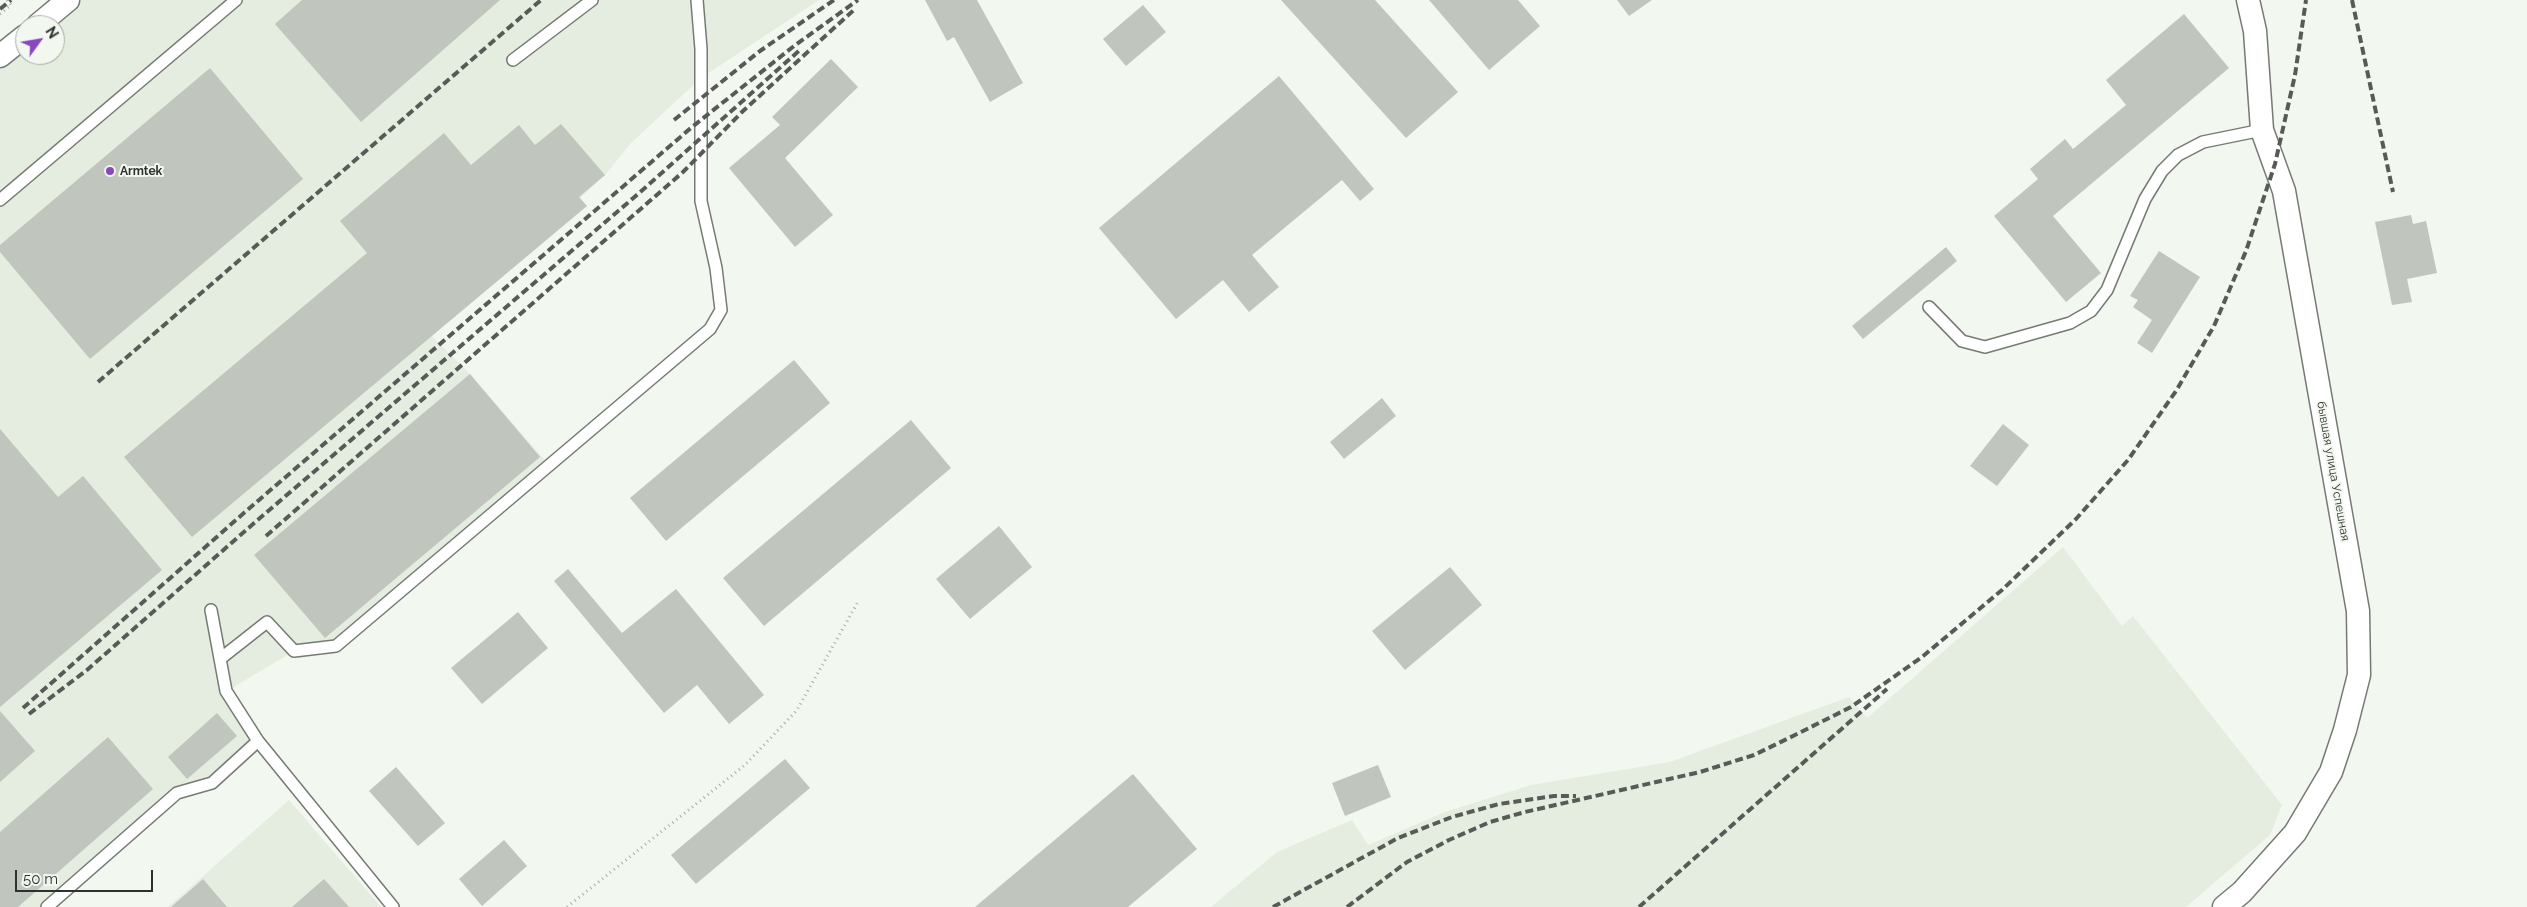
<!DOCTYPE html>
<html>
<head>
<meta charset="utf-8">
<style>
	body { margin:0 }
	#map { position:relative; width:2527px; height:907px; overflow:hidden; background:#f2f7f0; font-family:Raleway,sans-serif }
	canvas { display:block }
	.north { position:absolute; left:15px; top:15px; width:50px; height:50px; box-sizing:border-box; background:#f2f7f0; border:1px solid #a4a8a2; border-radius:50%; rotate:58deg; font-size:14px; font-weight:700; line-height:20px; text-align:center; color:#2f312e }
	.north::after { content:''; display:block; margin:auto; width:18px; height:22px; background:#8848bd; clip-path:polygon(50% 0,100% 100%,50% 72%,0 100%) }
	.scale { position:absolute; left:15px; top:870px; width:138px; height:22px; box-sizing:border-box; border:2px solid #2f312e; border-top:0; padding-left:6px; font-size:15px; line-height:18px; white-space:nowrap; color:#2f312e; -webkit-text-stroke:4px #f2f7f0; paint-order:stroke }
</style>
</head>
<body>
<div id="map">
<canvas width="2527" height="907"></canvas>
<div class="north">N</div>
<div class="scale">50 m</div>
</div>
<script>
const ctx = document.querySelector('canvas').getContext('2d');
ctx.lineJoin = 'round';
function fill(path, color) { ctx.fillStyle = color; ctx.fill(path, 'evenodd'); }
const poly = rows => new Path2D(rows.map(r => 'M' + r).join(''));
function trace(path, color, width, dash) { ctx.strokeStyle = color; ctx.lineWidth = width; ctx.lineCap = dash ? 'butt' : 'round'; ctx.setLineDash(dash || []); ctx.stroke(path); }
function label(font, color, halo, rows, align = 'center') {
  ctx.font = font + ' Raleway,sans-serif'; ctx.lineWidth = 4; ctx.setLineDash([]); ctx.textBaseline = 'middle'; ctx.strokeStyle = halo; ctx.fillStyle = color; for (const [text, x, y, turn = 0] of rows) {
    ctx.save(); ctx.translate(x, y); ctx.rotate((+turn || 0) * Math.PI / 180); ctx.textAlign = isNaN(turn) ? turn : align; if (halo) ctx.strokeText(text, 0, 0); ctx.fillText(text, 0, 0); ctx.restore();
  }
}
const built = poly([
	[64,0,819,0,701,78,631,143,605,175,432,336,470,374,548,464,336,646,294,651,227,691,258,741,212,783,177,793,47,907,0,907,0,54,25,33,25,55,55,55,55,25],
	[2063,547,2122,626,2133,616,2282,805,2270,835,2186,907,1211,907,1277,852,1352,820,1368,845,1445,812,1531,785,1670,762,1849,697,1867,718],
	[289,800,381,907,168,907]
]);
const building = poly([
	[302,0,500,0,361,122,275,24],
	[925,0,977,0,1023,83,990,102,954,37,947,41],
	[1281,0,1375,0,1458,92,1406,138],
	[1429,0,1518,0,1540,26,1489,70],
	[1617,0,1652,0,1629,16],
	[1143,5,1166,32,1126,66,1103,39],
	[2184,14,2229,68,2053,216,2101,273,2066,302,1994,216,2038,179,2030,169,2065,139,2073,149,2126,105,2106,80],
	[831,59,858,87,785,158,833,215,795,247,729,168,780,125,772,117],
	[210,68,303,179,90,359,0,252,0,245],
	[1279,76,1374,189,1360,201,1342,180,1252,255,1279,287,1249,312,1223,280,1176,319,1099,228],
	[561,124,605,175,579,197,587,206,192,537,124,457,367,253,340,221,444,133,471,165,519,125,535,145],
	[2411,215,2413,224,2426,221,2437,273,2407,279,2412,302,2392,305,2375,222],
	[1946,247,1957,261,1863,339,1852,326],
	[2159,251,2200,277,2152,353,2137,343,2152,320,2133,307,2138,300,2130,296],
	[794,360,830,403,666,541,630,498],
	[470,374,540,457,325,638,254,555],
	[1382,398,1396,416,1344,459,1330,442],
	[911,420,951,468,764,626,723,578],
	[2003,424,2029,445,1997,486,1970,466],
	[0,429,58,497,83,476,162,570,0,707],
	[999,526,1032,567,970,619,936,579],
	[1450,567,1482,605,1405,670,1372,631],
	[568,569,622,633,676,589,764,695,729,724,697,685,664,713,554,581],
	[518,612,548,648,482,704,451,668],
	[0,711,35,751,0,782],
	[217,713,237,736,187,779,168,757],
	[108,737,153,789,18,907,0,907,0,832],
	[785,759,810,788,696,884,671,855],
	[1378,765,1391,797,1345,816,1332,783],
	[396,767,445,823,418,846,369,791],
	[1133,774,1197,849,1128,907,975,907],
	[504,840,527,866,482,906,459,879],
	[203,879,227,907,171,907],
	[324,879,349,907,292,907]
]);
const path = poly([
	[0,14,11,5],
	[567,907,745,765,797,710,859,600]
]);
const lane = poly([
	[513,60,592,0],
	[0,200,236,0],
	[1929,307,1962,341,1985,347,2070,323,2091,311,2107,290,2145,199,2162,171,2178,155,2203,142,2262,130],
	[211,610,226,691,258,741,393,907],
	[220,659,267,622,294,651,336,646,710,329,721,310,716,268,701,201,701,49,697,0],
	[47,907,177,793,212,783,258,741]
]);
const street = poly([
	[38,25,68,0],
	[0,56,25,36],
	[2224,907,2242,892,2295,833,2331,772,2345,730,2359,675,2358,611,2284,191,2262,130,2255,31,2248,0]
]);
const rail = poly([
	[2352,0,2393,192],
	[0,9,11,0],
	[674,120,760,51,834,0],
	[98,382,541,0],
	[266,536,683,172,743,111,856,8],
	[23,708,245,512,692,127,794,46,858,0],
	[29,714,87,670,253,524,638,194,801,49],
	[1273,907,1398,838,1452,817,1499,804,1554,796,1576,796],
	[1347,907,1407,862,1449,840,1490,822,1525,812,1700,772,1754,755,1795,735,1851,707,1922,657,2002,590,2076,519,2128,460,2176,391,2214,326,2246,251,2275,164,2295,75,2306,0],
	[1639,907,1887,689]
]);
const pathBridge = poly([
	[7,0,11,5]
]);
const markers = [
	[110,171,5,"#8848bd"]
];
const poiNames = [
	["Armtek",120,171]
];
const streetNames = [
	["бывшая улица Успешная",2333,471,80]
];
fill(built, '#e4eddf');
fill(building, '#c0c5be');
trace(lane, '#767a74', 14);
trace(street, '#767a74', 25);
trace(path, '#a8aca6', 3, [1, 4]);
trace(lane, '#fff', 11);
trace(street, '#fff', 22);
trace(rail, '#585a57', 4, [8, 4]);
trace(pathBridge, '#a8aca6', 3, [1, 4]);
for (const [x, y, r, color] of markers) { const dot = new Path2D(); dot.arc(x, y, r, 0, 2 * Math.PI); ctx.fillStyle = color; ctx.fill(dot); trace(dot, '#f2f7f0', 2); }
label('bold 12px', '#2f312e', '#f2f7f0', poiNames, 'left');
label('12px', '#2f312e', '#f2f7f0', streetNames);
</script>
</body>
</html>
